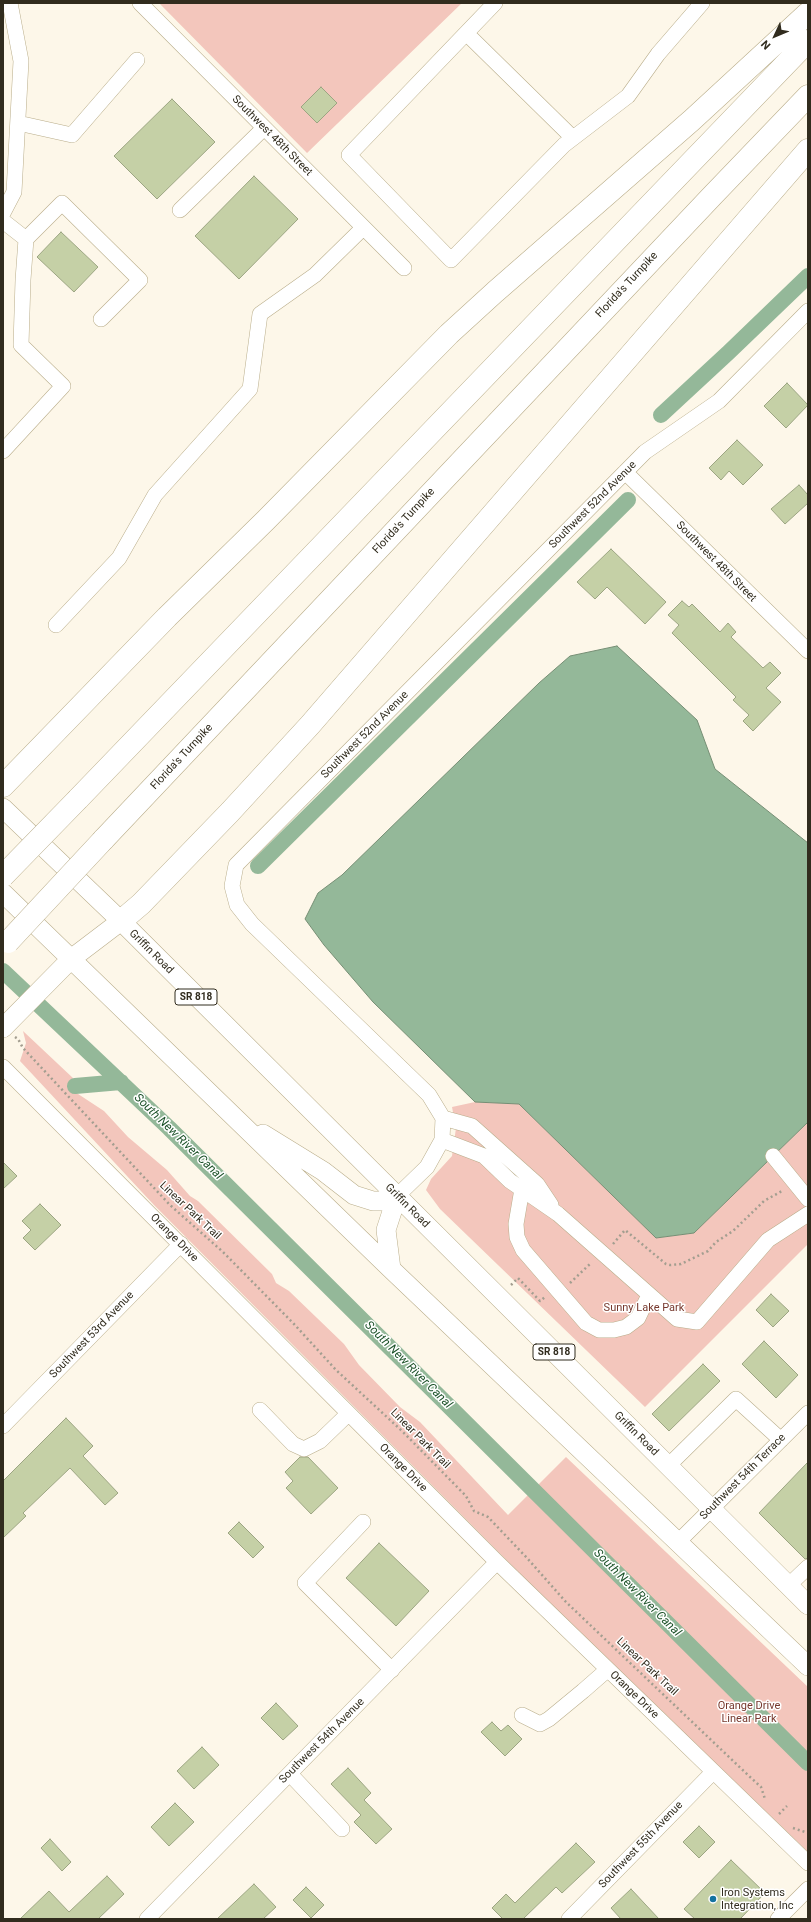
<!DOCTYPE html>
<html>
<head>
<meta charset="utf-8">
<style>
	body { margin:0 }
	#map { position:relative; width:811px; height:1922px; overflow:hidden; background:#fdf7e9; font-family:Roboto,sans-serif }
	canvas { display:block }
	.frame { position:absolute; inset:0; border:4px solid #312c1e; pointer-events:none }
	.north { position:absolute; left:755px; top:16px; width:40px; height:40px; -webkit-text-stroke:3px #fff; paint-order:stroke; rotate:226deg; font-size:11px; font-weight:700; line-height:16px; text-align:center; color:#312c1e }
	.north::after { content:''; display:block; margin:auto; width:14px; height:18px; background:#312c1e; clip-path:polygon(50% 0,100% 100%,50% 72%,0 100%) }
</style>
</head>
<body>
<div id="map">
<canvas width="811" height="1922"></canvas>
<div class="frame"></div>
<div class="north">N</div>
</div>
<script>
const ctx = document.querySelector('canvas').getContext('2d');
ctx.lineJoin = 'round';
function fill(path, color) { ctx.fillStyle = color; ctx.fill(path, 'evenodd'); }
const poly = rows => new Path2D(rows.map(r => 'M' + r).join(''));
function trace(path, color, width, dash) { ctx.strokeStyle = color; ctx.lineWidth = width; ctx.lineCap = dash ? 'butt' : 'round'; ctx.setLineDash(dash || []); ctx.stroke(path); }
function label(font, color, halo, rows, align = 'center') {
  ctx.font = font + ' Roboto,sans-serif'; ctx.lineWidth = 3; ctx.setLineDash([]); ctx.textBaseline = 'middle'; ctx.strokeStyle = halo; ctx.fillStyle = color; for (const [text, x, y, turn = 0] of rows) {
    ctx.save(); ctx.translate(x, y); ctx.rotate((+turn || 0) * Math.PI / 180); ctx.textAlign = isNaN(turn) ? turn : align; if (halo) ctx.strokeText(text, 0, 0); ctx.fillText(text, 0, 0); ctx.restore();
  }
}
const green = poly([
	[159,3,462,3,307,153],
	[23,1031,74,1079,75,1092,104,1111,128,1137,167,1170,190,1196,198,1201,272,1274,276,1283,289,1291,344,1344,359,1365,400,1407,420,1422,508,1515,566,1457,808,1687,808,1852,557,1611,154,1205,20,1061,26,1043],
	[475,1102,519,1104,656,1238,694,1233,808,1122,808,1244,645,1407,440,1209,426,1190,431,1179,452,1156,456,1128,452,1107]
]);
const water = poly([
	[617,646,697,720,715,769,808,843,808,1122,694,1233,656,1238,519,1104,475,1102,373,1002,324,945,305,919,318,893,342,875,539,683,570,656,617,646]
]);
const canal = poly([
	[661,415,729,352,808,276],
	[258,866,628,500],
	[3,971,169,1128,808,1763],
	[75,1086,121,1082]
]);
const building = poly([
	[321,87,337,103,317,123,301,107,321,87],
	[172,99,215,142,157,199,114,156,172,99],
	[254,176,298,219,239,279,195,236,254,176],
	[61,232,98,267,74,292,37,257,61,232],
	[787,383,808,405,786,428,764,406,787,383],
	[737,440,763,465,743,485,729,471,721,480,709,468,737,440],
	[799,485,808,495,808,503,785,524,771,509,799,485],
	[611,549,666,602,645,624,607,587,595,599,577,582,611,549],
	[682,601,689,607,692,604,720,632,728,623,736,632,731,637,763,668,770,662,781,673,766,688,781,702,753,731,743,721,749,715,733,700,736,697,672,633,679,625,668,615,682,601],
	[3,1162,17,1176,3,1189,3,1162],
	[40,1204,61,1225,35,1250,23,1238,31,1230,22,1221,40,1204],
	[771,1294,789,1311,773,1327,756,1310,771,1294],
	[764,1341,798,1375,776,1398,742,1364,764,1341],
	[703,1364,720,1381,669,1431,652,1414,703,1364],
	[66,1418,93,1446,83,1456,118,1493,105,1505,70,1468,23,1513,26,1516,3,1538,3,1481,66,1418],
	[300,1457,308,1457,338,1488,311,1514,286,1488,293,1481,285,1472,300,1457],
	[808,1462,808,1558,805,1559,759,1513,808,1462],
	[239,1522,264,1547,253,1558,228,1533,239,1522],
	[379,1543,429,1591,396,1626,346,1578,379,1543],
	[276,1703,298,1726,283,1740,261,1718,276,1703],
	[492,1722,501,1731,508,1725,522,1739,505,1756,481,1732,492,1722],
	[202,1747,219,1765,194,1789,177,1771,202,1747],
	[348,1768,371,1793,364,1800,392,1829,376,1844,354,1822,361,1815,331,1784,348,1768],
	[175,1803,194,1822,169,1846,151,1827,175,1803],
	[699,1826,715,1842,699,1858,683,1842,699,1826],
	[50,1839,71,1862,62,1871,41,1848,50,1839],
	[576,1843,595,1862,562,1893,556,1887,523,1919,503,1919,492,1908,506,1894,515,1903,576,1843],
	[731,1860,765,1893,740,1919,695,1919,684,1909,731,1860],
	[107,1876,124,1894,98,1919,20,1919,49,1891,69,1912,107,1876],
	[254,1884,276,1907,263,1919,217,1919,254,1884],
	[306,1887,324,1905,311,1918,293,1900,306,1887],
	[631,1889,659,1919,621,1919,611,1908,631,1889]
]);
const path = poly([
	[15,1037,18,1039,23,1048,170,1205,223,1252,294,1324,336,1370,402,1431,466,1496,474,1511,488,1517,527,1558,566,1602,749,1776,761,1787,765,1799],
	[613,1244,625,1230,666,1264,670,1265,681,1264,708,1251,716,1242,733,1231,764,1201,782,1191],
	[570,1283,591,1263],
	[511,1285,518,1278,540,1301,545,1297],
	[779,1814,787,1806],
	[793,1828,808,1833]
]);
const minor = poly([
	[140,3,404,268],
	[495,3,349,155,451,260,564,145,628,96,658,54,702,3],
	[466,33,573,138],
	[18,123,72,135,137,60],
	[180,210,264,128],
	[3,213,14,192,21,61,10,3],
	[3,221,26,239,23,280,21,345,63,386,3,451],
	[26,239,62,203,140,280,101,319],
	[625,472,808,651],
	[56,625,119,558,155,495,250,389,260,314,315,275,363,228],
	[3,1067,497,1562,808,1863],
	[443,1118,472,1126,537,1184,551,1205],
	[442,1140,484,1156,510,1181,558,1214,677,1319,697,1322,768,1240,808,1214],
	[773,1156,808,1199],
	[522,1189,516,1224,517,1237,523,1250,586,1323,599,1330,614,1330,626,1327,638,1318,649,1295],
	[397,1196,427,1167,442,1140,443,1118,429,1095,252,924,237,905,232,886,236,865,645,452,719,401,808,311],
	[260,1410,293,1444,304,1449,320,1441,348,1414],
	[3,1426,181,1244],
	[668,1466,736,1399,781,1440],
	[363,1522,305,1583,392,1670],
	[678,1542,808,1413],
	[788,1586,808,1567],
	[522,1715,540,1724,549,1719,583,1691,607,1670],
	[290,1774,342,1829],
	[147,1919,497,1562],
	[569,1919,713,1772],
	[778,1919,808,1889]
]);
const major = poly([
	[3,808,121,921,808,1605],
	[3,893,391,1269,808,1666],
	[3,1028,71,959,121,921],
	[263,1134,323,1171,354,1195,373,1201,383,1201,397,1196],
	[391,1269,386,1230,397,1196]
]);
const highway = poly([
	[3,786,167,617,266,520,449,334,495,292,692,120,808,13],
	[78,799,808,41],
	[103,840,712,196,808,96],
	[121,921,141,904,230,812,310,725,808,150]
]);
const highwayBridge = poly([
	[3,876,78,799],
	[8,942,103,840]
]);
const markers = [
	[713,1899,4,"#1373a0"]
];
const shields = [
	[196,997,42],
	[554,1352,42]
];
const shieldNames = [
	["SR 818",196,997],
	["SR 818",554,1352]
];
const streetNames = [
	["Southwest 48th Street",272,136,45],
	["Florida's Turnpike",627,285,-47],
	["Southwest 52nd Avenue",593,505,-45],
	["Florida's Turnpike",404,521,-47],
	["Southwest 48th Street",716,562,45],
	["Southwest 52nd Avenue",365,735,-45],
	["Florida's Turnpike",182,757,-47],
	["Griffin Road",151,952,45],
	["Griffin Road",407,1206,45],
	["Linear Park Trail",190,1211,43],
	["Orange Drive",174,1238,45],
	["Southwest 53rd Avenue",92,1335,-46],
	["Griffin Road",636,1434,45],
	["Linear Park Trail",420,1439,45],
	["Orange Drive",403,1468,45],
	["Southwest 54th Terrace",743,1477,-45],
	["Linear Park Trail",647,1667,43],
	["Orange Drive",634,1695,44],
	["Southwest 54th Avenue",322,1741,-45],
	["Southwest 55th Avenue",641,1845,-46]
];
const parkNames = [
	["Sunny Lake Park",644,1308],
	["Orange Drive",749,1706],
	["Linear Park",749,1719]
];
const poiNames = [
	["Iron Systems",721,1893],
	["Integration, Inc",721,1906]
];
const waterNames = [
	["South New River Canal",178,1137,44],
	["South New River Canal",408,1365,45],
	["South New River Canal",637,1593,45]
];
fill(green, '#f3c6bc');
fill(water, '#94b899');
trace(water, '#768e74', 1);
trace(canal, '#94b899', 16);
fill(building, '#c5d0a6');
trace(building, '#9ca582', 1);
trace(minor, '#b9ad8a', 16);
trace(major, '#b9ad8a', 20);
trace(highway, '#b9ad8a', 23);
trace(path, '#a39e90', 2.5, [2, 3]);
trace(minor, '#fff', 15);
trace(major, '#fff', 19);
trace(highway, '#fff', 22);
trace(highwayBridge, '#b9ad8a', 23, []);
trace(highwayBridge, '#fff', 22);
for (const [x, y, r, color] of markers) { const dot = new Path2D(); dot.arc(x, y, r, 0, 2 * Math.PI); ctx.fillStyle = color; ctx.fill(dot); trace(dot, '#fff', 1.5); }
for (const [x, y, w] of shields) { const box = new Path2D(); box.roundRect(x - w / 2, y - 8, w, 16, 3); ctx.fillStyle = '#fff'; ctx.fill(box); trace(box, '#312c1e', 1); }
label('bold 10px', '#312c1e', null, shieldNames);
label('11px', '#312c1e', '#fff', streetNames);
label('11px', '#76382d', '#fff', parkNames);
label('11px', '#312c1e', '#fff', poiNames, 'left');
label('italic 12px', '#1b5128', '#fff', waterNames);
</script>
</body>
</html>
